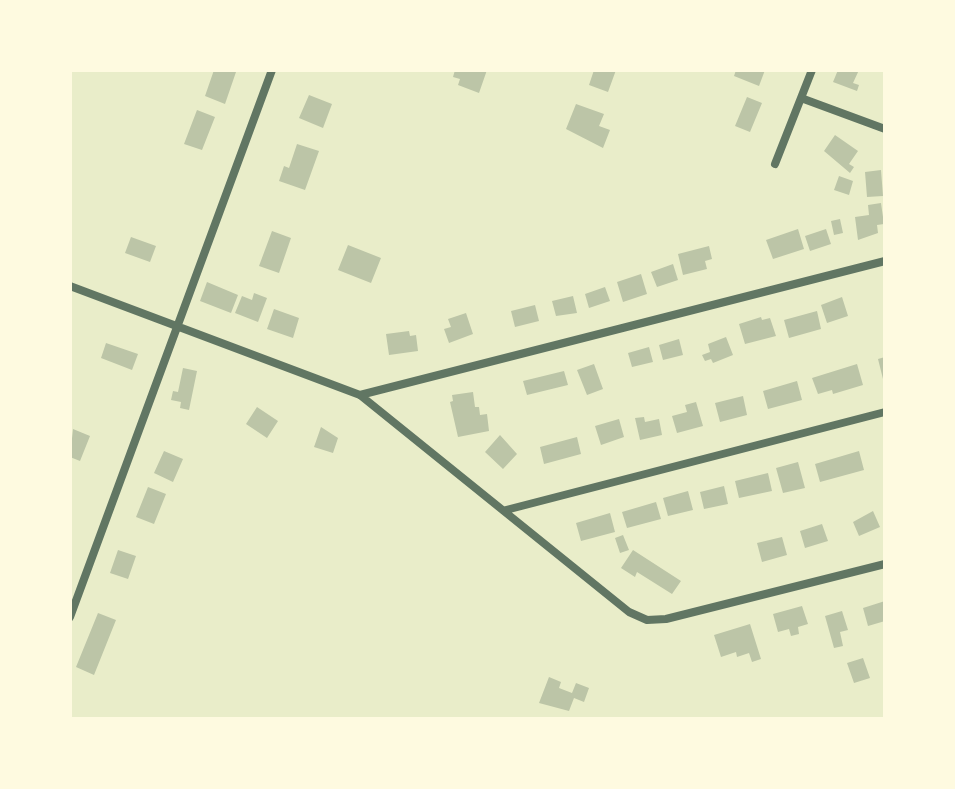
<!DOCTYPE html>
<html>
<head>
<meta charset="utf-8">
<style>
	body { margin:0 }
	#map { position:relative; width:955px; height:789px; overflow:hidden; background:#e9edc9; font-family:Barlow,sans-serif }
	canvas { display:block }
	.frame { position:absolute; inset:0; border:72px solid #fefae0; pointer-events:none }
</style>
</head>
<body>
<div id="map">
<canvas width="955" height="789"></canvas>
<div class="frame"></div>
</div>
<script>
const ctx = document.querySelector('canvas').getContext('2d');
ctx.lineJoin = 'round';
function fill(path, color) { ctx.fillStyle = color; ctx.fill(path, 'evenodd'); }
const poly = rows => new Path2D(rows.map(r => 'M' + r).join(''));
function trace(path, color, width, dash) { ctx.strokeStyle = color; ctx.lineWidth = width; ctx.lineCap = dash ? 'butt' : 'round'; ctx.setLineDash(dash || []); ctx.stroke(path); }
const building = poly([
	[214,70,236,72,225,104,205,96],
	[455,70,487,70,479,93,458,85,460,79,453,77],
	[594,70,616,70,608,92,589,85],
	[736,70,765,70,759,86,734,76],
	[838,70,859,70,853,83,859,85,857,91,833,82],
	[309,95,332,104,323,128,299,118],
	[747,97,762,103,750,132,735,126],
	[576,104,604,114,599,126,610,130,603,148,566,129],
	[197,110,215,117,202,150,184,144],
	[835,135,858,151,849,164,854,167,850,173,824,151],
	[297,144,319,151,305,190,279,181,284,166,289,168],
	[881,170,883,196,867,197,865,172],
	[839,176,853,181,849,195,834,190],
	[881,203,884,224,877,225,878,233,858,240,855,217,869,215,868,205],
	[840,219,843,233,834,235,831,221],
	[798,229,804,249,773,259,766,240],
	[826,229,831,244,810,251,805,236],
	[272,231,291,238,279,273,259,266],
	[131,237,156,246,150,262,125,253],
	[348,245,381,258,371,283,338,270],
	[709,246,712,259,705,261,707,269,683,275,678,254],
	[673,264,678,280,657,287,651,272],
	[641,274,647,294,623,302,617,282],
	[207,282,238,295,231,313,200,301],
	[605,287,610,301,589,308,585,294],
	[254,293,267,298,258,322,235,313,242,296,252,300],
	[573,296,577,313,556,316,552,301],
	[842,297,848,316,827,323,821,305],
	[535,305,539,321,515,327,511,311],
	[274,309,299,318,293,338,267,329],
	[817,311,821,329,789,338,784,320],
	[466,313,473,334,449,343,444,329,451,327,448,319],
	[761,317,762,320,770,318,776,336,745,344,739,324],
	[409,331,410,336,416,335,418,351,389,355,386,334],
	[726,337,733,355,713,363,711,359,705,361,702,355,710,352,708,344],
	[679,339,683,355,663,360,659,345],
	[106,343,138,354,132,370,101,358],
	[649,347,653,362,632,367,628,353],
	[885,357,885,383,884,383,878,359],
	[594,364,603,389,587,395,577,370],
	[857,364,863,385,833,394,832,390,818,394,812,378],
	[183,368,197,371,189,410,180,408,181,402,171,400,173,391,178,392],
	[564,371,568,385,527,395,523,381],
	[797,381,802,400,768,409,763,391],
	[473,392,475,407,479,407,480,415,487,414,489,431,458,437,450,402,453,401,452,395],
	[743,396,747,415,720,422,715,403],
	[696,402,703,426,677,433,672,416,687,412,685,405],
	[257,407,278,421,267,438,246,424],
	[644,417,645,422,659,419,662,435,640,440,635,418],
	[619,419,624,437,601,445,595,426],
	[321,427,338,438,333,453,314,447],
	[73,429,90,436,80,461,70,457],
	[500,435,517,454,503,469,485,452],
	[577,437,581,454,544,464,540,447],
	[164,451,183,459,173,482,154,473],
	[859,451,864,470,820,482,815,464],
	[798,462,805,488,783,493,776,468],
	[768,473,772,491,739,498,735,481],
	[724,486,728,504,704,509,700,492],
	[148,487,166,494,154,524,136,517],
	[688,491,693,510,668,516,663,498],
	[656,502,661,519,627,528,622,512],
	[873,511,880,527,859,536,853,522],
	[610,513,615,532,581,541,576,523],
	[822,524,828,541,805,548,800,531],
	[623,535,629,550,620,553,615,538],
	[782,537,787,555,762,562,757,543],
	[118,550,136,556,128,579,110,573],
	[633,550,681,581,672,594,637,572,635,577,621,568],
	[885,601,885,621,868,626,863,608],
	[802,606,808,624,798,627,799,634,791,636,789,629,778,632,773,614],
	[842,611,848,630,840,632,843,646,834,648,825,616],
	[98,613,116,620,94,675,76,667],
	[750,624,761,659,752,662,749,653,737,657,736,652,721,657,714,635],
	[863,658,870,678,854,683,847,663],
	[549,677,561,682,559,688,572,693,576,683,589,688,584,702,574,698,569,711,539,703]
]);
const minor = poly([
	[801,98,885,129],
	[775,164,812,70],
	[70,286,360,395,629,612,647,620,666,619,885,564],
	[360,395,885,261],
	[506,510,885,412],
	[70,617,272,70]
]);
fill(building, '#bcc5a7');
trace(minor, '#617663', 8);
</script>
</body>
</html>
